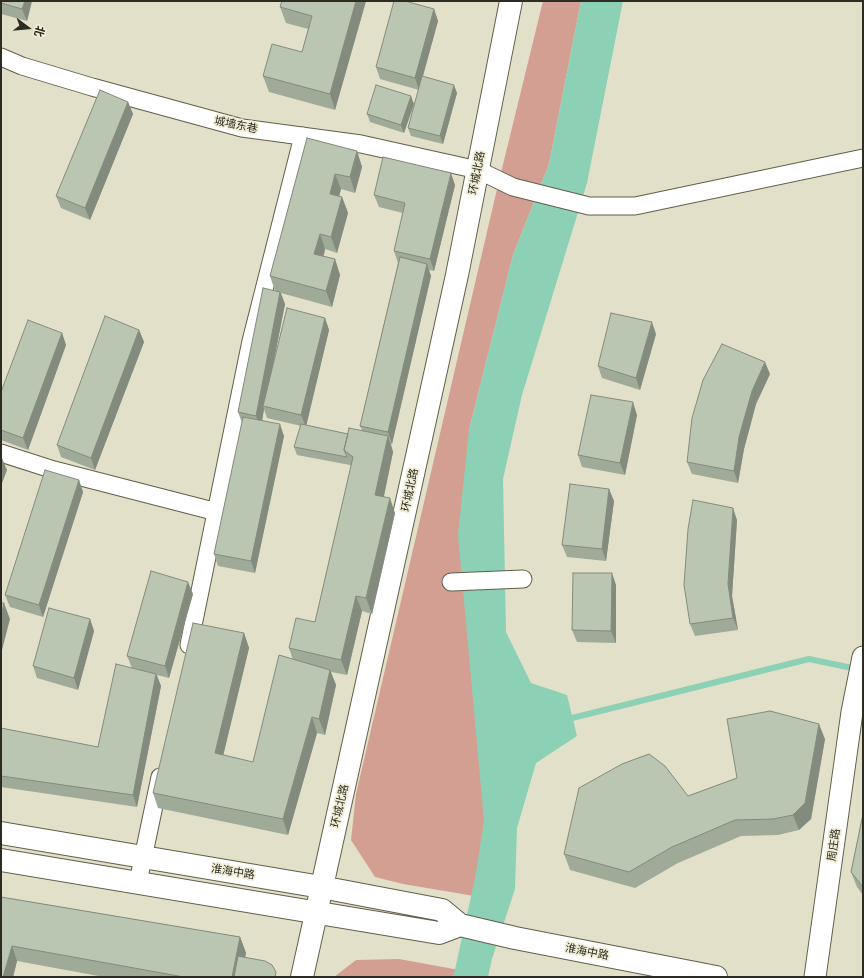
<!DOCTYPE html>
<html>
<head>
<meta charset="utf-8">
<style>
	body { margin:0 }
	#map { position:relative; width:864px; height:978px; overflow:hidden; background:#e3e0c9; font-family:Quicksand,"Noto Sans SC",sans-serif }
	canvas { display:block }
	.frame { position:absolute; inset:0; border:2px solid #2d2c23; pointer-events:none }
	.north { position:absolute; left:8px; top:8px; width:40px; height:40px; -webkit-text-stroke:3px #f1edd6; paint-order:stroke; rotate:106deg; font-size:11px; font-weight:700; line-height:16px; text-align:center; color:#2d2c23 }
	.north::after { content:''; display:block; margin:auto; width:14px; height:18px; background:#2d2c23; clip-path:polygon(50% 0,100% 100%,50% 72%,0 100%) }
</style>
</head>
<body>
<div id="map">
<canvas width="864" height="978"></canvas>
<div class="frame"></div>
<div class="north">北</div>
</div>
<script>
const ctx = document.querySelector('canvas').getContext('2d');
ctx.lineJoin = 'round';
function fill(path, color) { ctx.fillStyle = color; ctx.fill(path, 'evenodd'); }
const poly = rows => new Path2D(rows.map(r => 'M' + r).join(''));
function trace(path, color, width, dash) { ctx.strokeStyle = color; ctx.lineWidth = width; ctx.lineCap = dash ? 'butt' : 'round'; ctx.setLineDash(dash || []); ctx.stroke(path); }
function label(font, color, halo, rows, align = 'center') {
  ctx.font = font + ' Quicksand,"Noto Sans SC",sans-serif'; ctx.lineWidth = 3.5; ctx.setLineDash([]); ctx.textBaseline = 'middle'; ctx.strokeStyle = halo; ctx.fillStyle = color; for (const [text, x, y, turn = 0] of rows) {
    ctx.save(); ctx.translate(x, y); ctx.rotate((+turn || 0) * Math.PI / 180); ctx.textAlign = isNaN(turn) ? turn : align; if (halo) ctx.strokeText(text, 0, 0); ctx.fillText(text, 0, 0); ctx.restore();
  }
}
const green = poly([
	[543,1,581,1,549,164,513,255,469,430,488,854,480,897,403,884,375,877,351,840,356,794,497,189],
	[399,959,465,971,464,977,334,977,356,960]
]);
const water = poly([
	[581,1,623,1,587,183,522,395,503,479,506,632,531,683,567,695,577,736,536,763,517,828,515,889,492,959,488,977,450,977,454,974,475,878,484,821,458,535,469,430,513,255,549,164]
]);
const stream = poly([
	[572,718,809,659,857,669]
]);
const minor = poly([
	[1,57,22,66,92,87,242,128,361,144,478,170,513,187,589,206,635,206,863,158],
	[1,453,54,470,217,512],
	[451,582,523,579],
	[189,645,251,341,303,136],
	[138,882,160,777]
]);
const tertiary = poly([
	[815,977,852,712,863,657]
]);
const secondary = poly([
	[1,833,321,887,442,910,460,925,515,938,716,977],
	[1,860,439,933,460,925],
	[302,977,457,275,511,1]
]);
const wall = poly([
	[1,1,32,1,27,21,1,14],
	[282,1,366,1,335,110,269,92,263,76,302,52,308,29,286,23,280,7],
	[434,9,438,21,423,76,457,93,443,144,411,136,408,128,419,90,380,79,376,67],
	[128,102,133,114,90,220,61,208,56,196],
	[414,104,404,133,370,122,367,114],
	[307,138,357,151,362,167,355,193,341,189,339,196,342,197,348,213,337,253,325,249,324,256,335,259,340,275,332,307,281,293,285,304,272,369,325,318,329,330,306,425,348,434,362,430,360,426,398,263,394,251,403,213,379,207,374,195,455,185,434,271,429,270,431,276,392,444,391,444,393,452,384,496,395,513,372,614,362,611,347,675,331,672,336,685,325,735,317,733,288,835,158,808,153,793,244,633,249,648,223,755,253,762,293,660,289,648,315,622,351,466,350,465,297,455,294,447,301,426,267,418,264,409,262,420,284,436,255,573,218,566,214,554,242,423,238,412,275,291,270,276],
	[139,330,144,342,95,470,61,457,57,445],
	[62,333,66,345,28,450,1,440,1,392],
	[656,334,640,390,602,378,598,366],
	[770,374,756,404,744,449,738,483,692,474,687,462],
	[637,415,625,475,582,467,578,455],
	[79,480,83,492,43,617,10,607,5,595],
	[609,489,614,501,606,561,567,557,562,545],
	[737,520,732,596,738,630,695,636,690,624],
	[616,585,616,643,577,642,572,630],
	[193,594,169,678,157,675,161,686,137,807,1,787,1,728,98,747,140,670,132,668,127,656],
	[90,619,94,631,78,690,37,678,33,666],
	[825,739,811,819,799,830,778,835,741,836,678,863,635,888,570,870,564,854,688,796,737,778],
	[863,814,863,895,857,887,851,872],
	[1,897,240,937,246,953,245,957,278,977,104,977,17,961,13,977]
]);
const shadedWall = poly([
	[25,1,32,1,27,21,22,9],
	[356,1,366,1,335,110,330,94],
	[434,9,438,21,419,90,415,78],
	[454,85,457,93,443,144,440,136],
	[411,96,414,104,404,133,401,125],
	[128,102,133,114,90,220,85,208],
	[357,151,362,167,355,193,350,177],
	[451,173,455,185,434,271,430,259],
	[335,174,341,189,336,209,330,194],
	[342,197,348,213,337,253,331,237],
	[320,234,325,249,320,269,314,254],
	[335,259,340,275,332,307,326,291],
	[427,264,431,276,392,444,388,432],
	[280,292,285,304,265,406,263,406,264,409,261,428,256,416],
	[325,318,329,330,306,427,301,415],
	[652,322,656,334,640,390,636,378],
	[139,330,144,342,95,470,91,458],
	[62,333,66,345,28,450,23,438],
	[765,362,770,374,756,404,744,449,738,483,734,471,739,437,752,391],
	[633,402,637,415,625,475,620,463],
	[280,424,284,436,255,573,251,561],
	[388,436,393,452,381,510,375,495],
	[2,458,7,470,1,486,1,462],
	[79,480,83,492,43,617,39,605],
	[609,489,614,501,606,561,602,549],
	[390,498,395,513,372,614,366,598],
	[733,508,737,520,732,596,738,630,733,618,728,584],
	[612,573,616,585,616,643,611,631],
	[188,582,193,594,169,678,165,666],
	[356,596,362,611,347,675,341,660],
	[4,603,10,619,1,654,1,617],
	[90,619,94,631,78,690,74,678],
	[244,633,249,648,220,769,215,753],
	[330,670,336,685,325,735,319,719],
	[156,674,161,686,137,807,133,795],
	[312,717,317,733,288,835,283,819],
	[819,724,825,739,811,819,799,830,793,815],
	[240,937,246,953,241,977,232,977],
	[12,946,17,961,13,977,3,977]
]);
const building = poly([
	[1,1,25,1,22,9,1,3,1,1],
	[282,1,356,1,330,94,263,76,272,44,302,52,312,16,280,7,282,1],
	[394,1,405,1,434,9,415,78,376,67,394,1],
	[422,76,454,85,440,136,408,128,422,76],
	[376,85,411,96,401,125,367,114,376,85],
	[100,90,128,102,85,208,56,196,100,90],
	[307,138,357,151,350,177,335,174,330,194,342,197,331,237,320,234,314,254,335,259,326,291,270,276,307,138],
	[383,157,451,173,430,259,394,251,405,203,374,195,383,157],
	[400,257,427,264,388,432,360,426,400,257],
	[263,288,280,292,256,416,238,412,263,288],
	[287,308,325,318,301,415,263,406,287,308],
	[611,313,652,322,636,378,598,366,611,313],
	[105,316,139,330,91,458,57,445,105,316],
	[28,320,62,333,23,438,1,430,1,392,28,320],
	[722,344,765,362,752,391,739,437,734,471,687,462,692,418,703,380,722,344],
	[591,395,633,402,620,463,578,455,591,395],
	[243,417,280,424,251,561,214,554,243,417],
	[301,424,348,434,344,450,347,457,294,447,301,424],
	[349,428,388,436,375,495,390,498,366,598,356,596,341,660,289,648,296,618,315,622,353,457,344,450,349,428],
	[45,470,79,480,39,605,5,595,45,470],
	[570,484,609,489,602,549,562,545,570,484],
	[693,500,733,508,728,584,733,618,690,624,684,585,688,529,693,500],
	[151,571,188,582,165,666,127,656,151,571],
	[573,573,612,573,611,631,572,630,573,573],
	[1,603,4,603,1,617,1,603],
	[49,608,90,619,74,678,33,666,49,608],
	[193,623,244,633,215,753,253,762,279,655,330,670,319,719,312,717,283,819,153,793,193,623],
	[116,664,156,674,133,795,1,776,1,728,98,747,116,664],
	[770,711,819,724,805,803,793,815,773,819,735,820,672,847,629,872,564,854,579,788,622,764,649,754,665,766,688,796,737,778,727,719,770,711],
	[863,814,863,887,851,872,863,814],
	[1,897,240,937,232,977,184,977,12,946,3,977,1,977,1,897],
	[238,956,265,961,272,965,276,972,275,977,234,977,238,956]
]);
const streetNames = [
	["城墙东巷",236,125,12],
	["环城北路",477,173,-79],
	["环城北路",410,490,-78],
	["环城北路",340,806,-77],
	["周庄路",834,845,-82],
	["淮海中路",233,872,9],
	["淮海中路",587,952,11]
];
fill(green, '#d49f93');
fill(water, '#8cd1b5');
trace(stream, '#8cd1b5', 6);
trace(minor, '#625e4b', 19);
trace(tertiary, '#625e4b', 23);
trace(secondary, '#625e4b', 24);
trace(minor, '#fff', 17);
trace(tertiary, '#fff', 21);
trace(secondary, '#fff', 22);
fill(wall, '#a0aa99');
fill(shadedWall, '#828b7d');
fill(building, '#bac6b2');
trace(building, '#828b7d', 1);
label('11px', '#2d2c23', '#f1edd6', streetNames);
</script>
</body>
</html>
